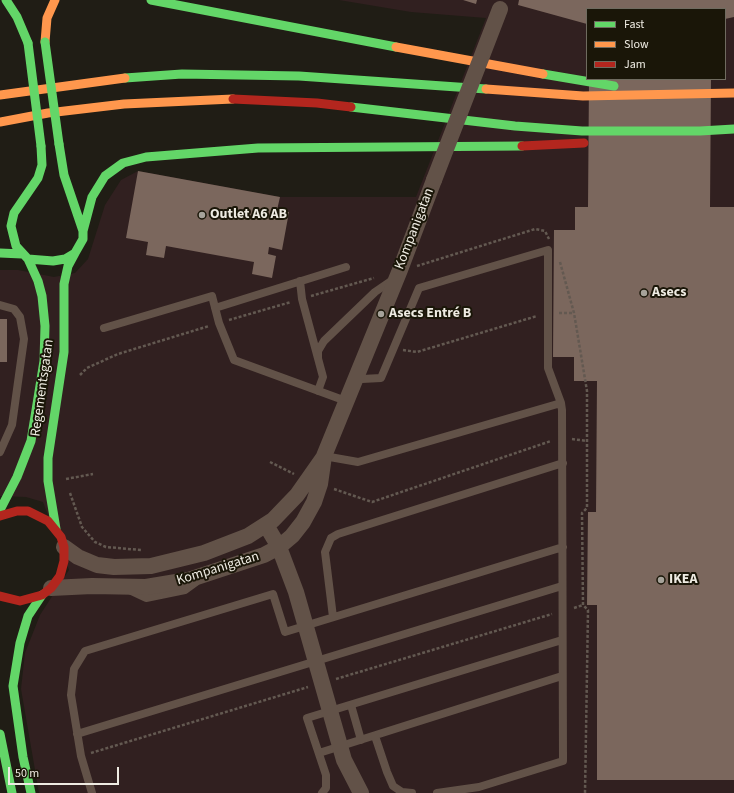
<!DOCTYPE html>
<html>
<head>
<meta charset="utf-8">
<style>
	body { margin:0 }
	#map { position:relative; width:734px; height:793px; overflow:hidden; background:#201d15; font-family:"Source Sans 3",sans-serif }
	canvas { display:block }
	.legend { position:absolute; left:586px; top:8px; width:140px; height:72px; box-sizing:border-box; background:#1a1608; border:1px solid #6f6b5f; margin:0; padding:5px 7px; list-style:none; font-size:12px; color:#eeebe2 }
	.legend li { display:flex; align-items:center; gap:8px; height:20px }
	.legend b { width:20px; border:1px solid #6f6b5f }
	.scale { position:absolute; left:8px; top:767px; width:111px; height:18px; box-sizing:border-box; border:2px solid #eeebe2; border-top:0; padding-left:5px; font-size:12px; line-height:14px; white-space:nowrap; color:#eeebe2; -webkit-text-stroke:3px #1a1608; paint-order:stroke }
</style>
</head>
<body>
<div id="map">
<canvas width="734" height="793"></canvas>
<ul class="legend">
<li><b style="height:5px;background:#63d668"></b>Fast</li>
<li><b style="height:5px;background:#ff974d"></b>Slow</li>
<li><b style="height:5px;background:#b3261e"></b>Jam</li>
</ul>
<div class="scale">50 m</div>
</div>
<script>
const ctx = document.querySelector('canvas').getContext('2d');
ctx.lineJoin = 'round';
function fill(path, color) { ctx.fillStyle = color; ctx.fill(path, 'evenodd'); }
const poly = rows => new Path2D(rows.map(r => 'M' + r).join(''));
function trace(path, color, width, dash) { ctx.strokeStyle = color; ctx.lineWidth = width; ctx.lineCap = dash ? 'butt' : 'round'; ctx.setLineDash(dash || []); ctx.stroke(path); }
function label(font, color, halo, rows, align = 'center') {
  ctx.font = font + ' "Source Sans 3",sans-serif'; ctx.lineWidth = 4; ctx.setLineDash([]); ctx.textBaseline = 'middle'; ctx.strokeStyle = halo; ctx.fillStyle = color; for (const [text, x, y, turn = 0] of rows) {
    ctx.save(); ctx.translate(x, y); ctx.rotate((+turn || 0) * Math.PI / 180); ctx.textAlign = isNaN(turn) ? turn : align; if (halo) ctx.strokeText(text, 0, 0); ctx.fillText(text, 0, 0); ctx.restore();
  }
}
const commercial = poly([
	[339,0,734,0,734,793,39,793,21,689,25,653,40,615,69,570,43,502,26,497,0,496,0,270,18,270,54,277,75,273,88,259,105,205,121,180,138,171,280,197,416,197,486,18,411,12],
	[587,9,725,9,725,79,587,79]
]);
const building = poly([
	[463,0,477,0,476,4],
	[519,0,734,0,734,17,725,19,725,9,587,9,587,24,518,5],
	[589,79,711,79,710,207,734,207,734,780,597,780,597,605,587,605,588,512,596,512,597,381,574,381,574,357,553,357,554,230,575,230,575,207,588,207],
	[138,171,280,197,277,210,289,212,282,250,269,247,268,254,276,256,272,278,252,274,254,262,166,246,164,258,146,255,148,242,126,238],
	[0,319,7,319,7,362,0,362]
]);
const path = poly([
	[560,262,574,313,587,391,587,508,582,513,583,605,588,610,585,793],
	[417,266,535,229,545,231,549,239],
	[311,296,374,278],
	[559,313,574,313],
	[229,320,291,302],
	[403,350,417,352,537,316],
	[80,375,87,368,118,354,209,326],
	[572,439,587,441],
	[270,462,294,474],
	[66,479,93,474],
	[334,489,372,502,551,441],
	[70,493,82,527,95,542,106,547,141,550],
	[574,608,583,605],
	[336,679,552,614],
	[91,753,308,687]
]);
const lane = poly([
	[300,281,302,299,323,377,318,391],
	[0,305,14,309,20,317,24,339,12,425,0,452],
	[215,308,346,267],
	[104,328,212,296,219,323,234,360,346,401],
	[318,358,318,351,324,341,375,292,394,279],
	[356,377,362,379,381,378,419,288,548,250,548,368,561,403,562,410,563,761,479,787,437,793],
	[324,456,358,462,561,403],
	[129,590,146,598,185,590,196,582],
	[333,617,325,552,331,538,338,534,563,463],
	[351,705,361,740],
	[77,734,562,586],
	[375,736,387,772,393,786,402,792,412,793],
	[319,753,562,676],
	[92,793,81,756,71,695,74,669,85,651,273,594,285,632,563,547],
	[322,793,326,788,326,775,307,718,562,640]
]);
const street = poly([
	[266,525,279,547,296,592,344,760,361,793],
	[64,547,78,557,97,565,114,567,151,566,204,553,248,536,273,520,297,495,323,458],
	[51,588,92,586,146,587,188,580,264,555,279,547,292,536,303,522,314,502,320,484,324,456,400,270,434,180]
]);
const fast = poly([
	[6,0,17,17,28,43],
	[151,0,396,47],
	[543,74,614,86],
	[125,78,182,74,299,76,486,89],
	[351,107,515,126,582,131,700,131,734,129],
	[41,146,42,165,38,178,14,213,11,226,16,246,28,259,53,261,65,259,75,253,83,239,83,231,64,175,59,144],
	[83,231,92,197,105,176,123,163,146,157,258,148,522,146],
	[0,253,22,254],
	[0,510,17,477,31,441,44,361,45,326,42,296,38,281,28,259],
	[56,529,48,481,48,458,64,352,64,284,68,266,75,253],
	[0,734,12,793],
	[31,793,23,757,13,686,20,643,28,616,42,595]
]);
const slow = poly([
	[45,42,47,18,55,0],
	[396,47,543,74],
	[486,89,583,96,734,93],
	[0,95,125,78],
	[0,122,48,113,124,104,233,99]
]);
const jam = poly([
	[233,99,317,103,351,107],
	[522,146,584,143],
	[0,516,17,511,28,511,48,521,61,537,64,547,64,561,60,576,51,588,42,595,20,601,0,596]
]);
const streetBridge = poly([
	[434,180,500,9]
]);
const fastBridge = poly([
	[45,42,59,144],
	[28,43,41,146]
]);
const markers = [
	[202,215,4,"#a6a39a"],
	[644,293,4,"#a6a39a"],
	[381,314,4,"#a6a39a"],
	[661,580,4,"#a6a39a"]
];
const poiNames = [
	["Outlet A6 AB",210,215],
	["Asecs",652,293],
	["Asecs Entré B",389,314],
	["IKEA",669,580]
];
const streetNames = [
	["Kompanigatan",415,229,-69],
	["Regementsgatan",43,388,-82],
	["Kompanigatan",218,569,-17]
];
fill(commercial, '#312020');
fill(building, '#7b675d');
trace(path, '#635951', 2.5, [3, 2]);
trace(lane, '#625248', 8);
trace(street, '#625248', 16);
trace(fast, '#63d668', 9);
trace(slow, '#ff974d', 9);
trace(jam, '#b3261e', 9);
trace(streetBridge, '#625248', 16);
trace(fastBridge, '#63d668', 9);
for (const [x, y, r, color] of markers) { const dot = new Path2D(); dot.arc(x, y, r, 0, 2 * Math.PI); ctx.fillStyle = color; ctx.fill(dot); trace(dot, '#1a1608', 1.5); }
label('bold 14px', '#eeebe2', '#1a1608', poiNames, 'left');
label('14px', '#eeebe2', '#1a1608', streetNames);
</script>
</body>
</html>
